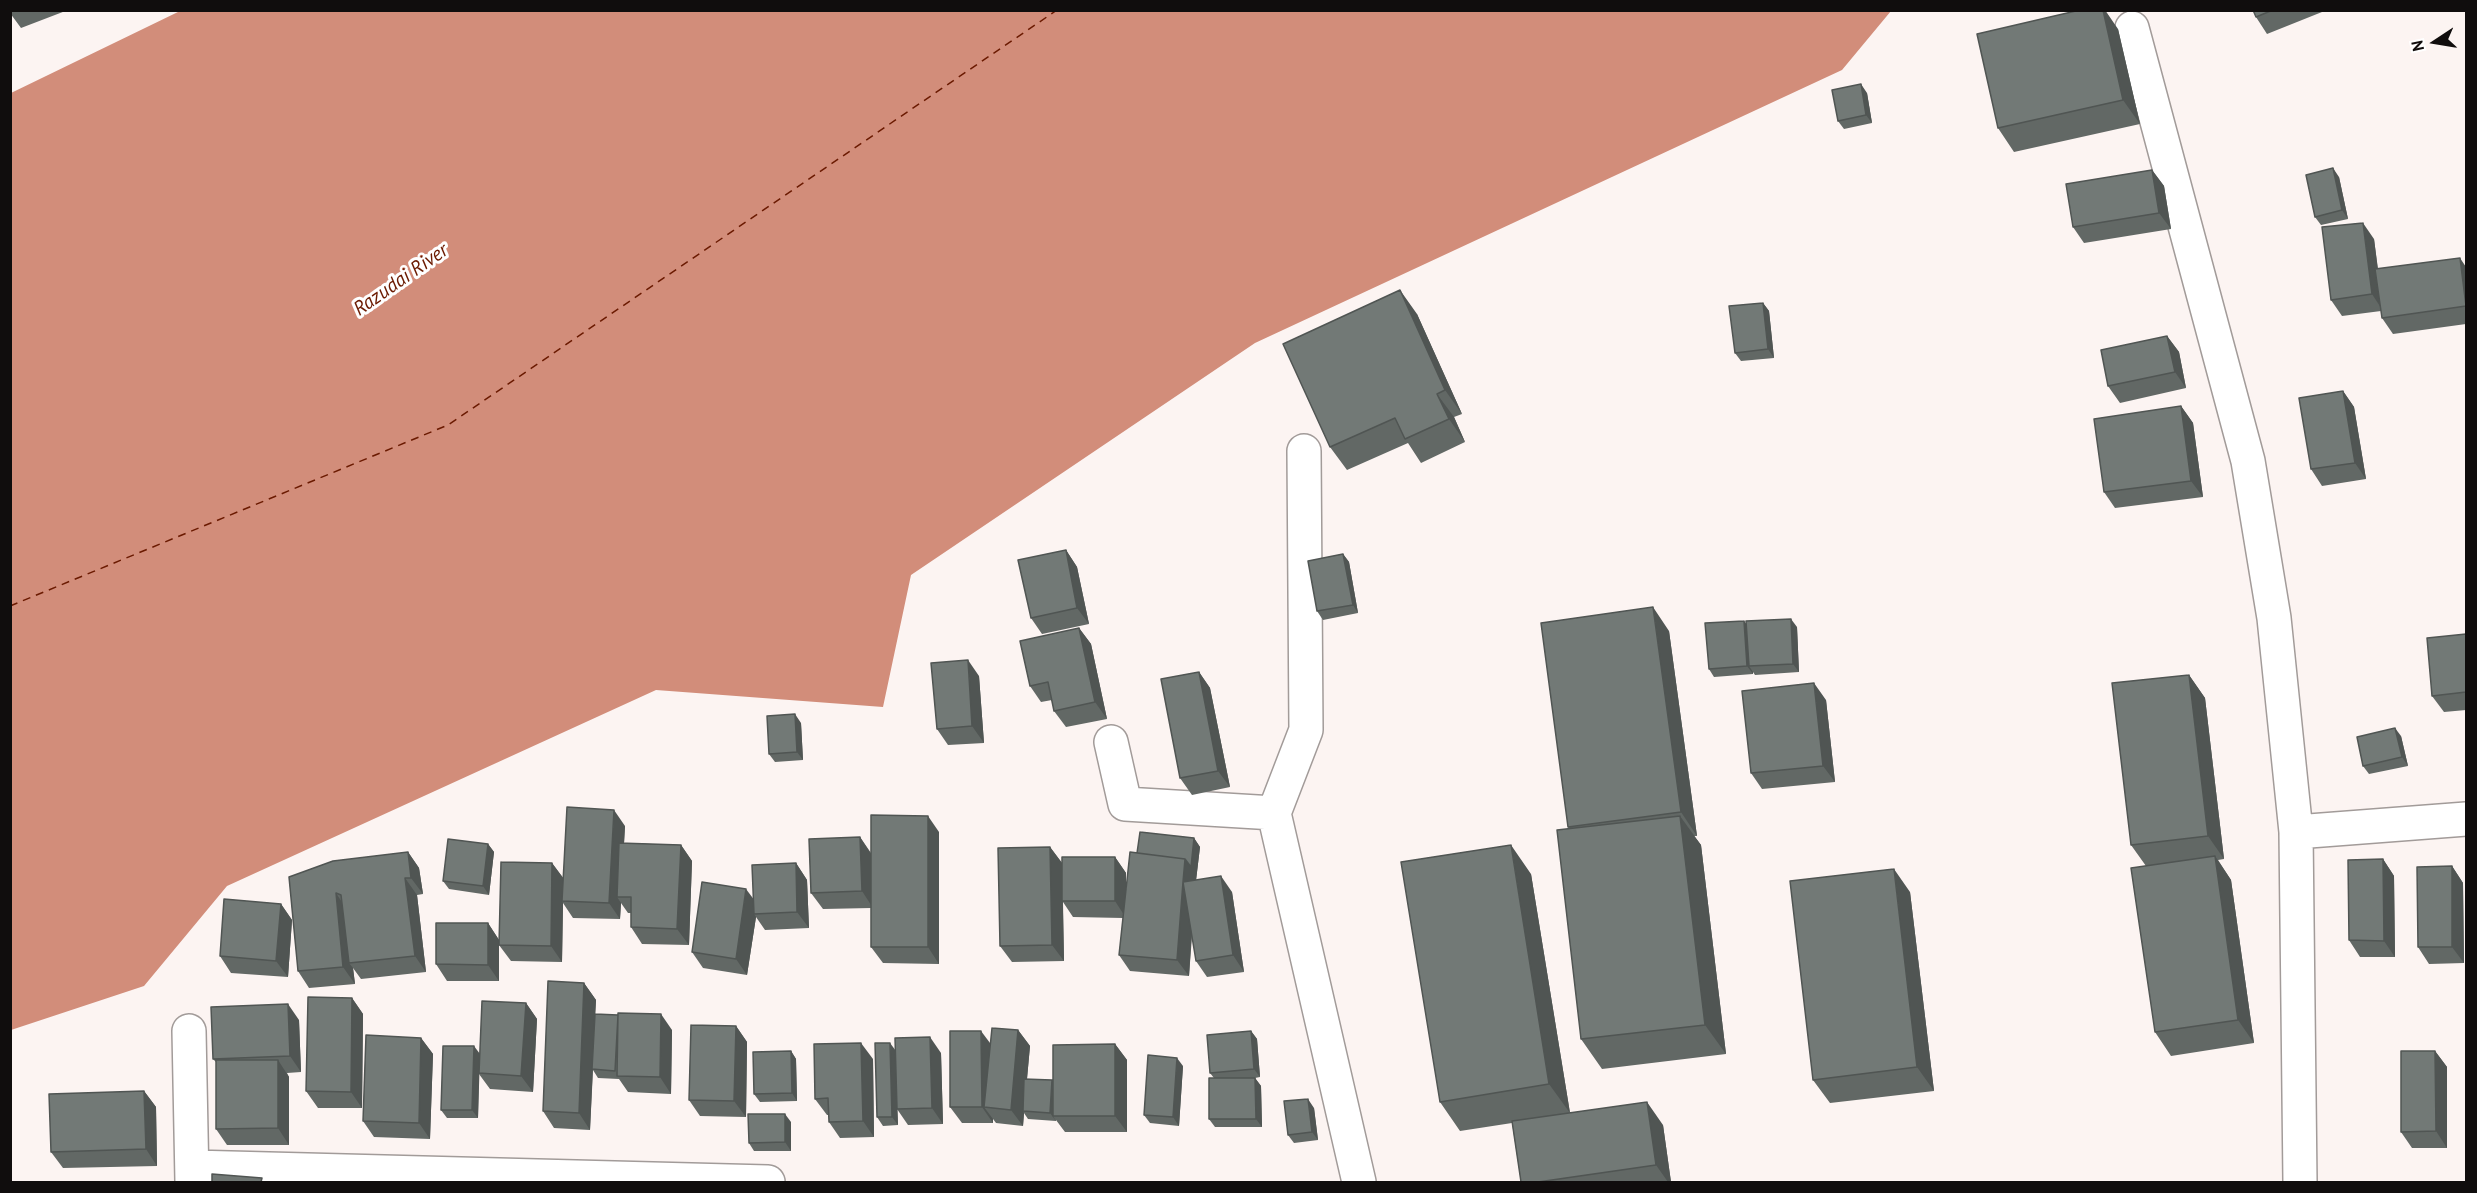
<!DOCTYPE html>
<html>
<head>
<meta charset="utf-8">
<style>
	body { margin:0 }
	#map { position:relative; width:2477px; height:1193px; overflow:hidden; background:#fcf4f2; font-family:"PT Sans",sans-serif }
	canvas { display:block }
	.frame { position:absolute; inset:0; border:12px solid #100d0d; pointer-events:none }
	.north { position:absolute; left:2405px; top:12px; width:60px; height:60px; -webkit-text-stroke:4px #fff; paint-order:stroke; rotate:258deg; font-size:16px; font-weight:700; line-height:24px; text-align:center; color:#100d0d }
	.north::after { content:''; display:block; margin:auto; width:21px; height:27px; background:#100d0d; clip-path:polygon(50% 0,100% 100%,50% 72%,0 100%) }
</style>
</head>
<body>
<div id="map">
<canvas width="2477" height="1193"></canvas>
<div class="frame"></div>
<div class="north">N</div>
</div>
<script>
const ctx = document.querySelector('canvas').getContext('2d');
ctx.lineJoin = 'round';
function fill(path, color) { ctx.fillStyle = color; ctx.fill(path, 'evenodd'); }
const poly = rows => new Path2D(rows.map(r => 'M' + r).join(''));
function trace(path, color, width, dash) { ctx.strokeStyle = color; ctx.lineWidth = width; ctx.lineCap = dash ? 'butt' : 'round'; ctx.setLineDash(dash || []); ctx.stroke(path); }
function label(font, color, halo, rows, align = 'center') {
  ctx.font = font + ' "PT Sans",sans-serif'; ctx.lineWidth = 6; ctx.setLineDash([]); ctx.textBaseline = 'middle'; ctx.strokeStyle = halo; ctx.fillStyle = color; for (const [text, x, y, turn = 0] of rows) {
    ctx.save(); ctx.translate(x, y); ctx.rotate((+turn || 0) * Math.PI / 180); ctx.textAlign = isNaN(turn) ? turn : align; if (halo) ctx.strokeText(text, 0, 0); ctx.fillText(text, 0, 0); ctx.restore();
  }
}
const water = poly([
	[180,11,1891,10,1891,11,1842,70,1255,343,911,575,883,707,656,690,227,886,144,986,11,1030,11,93]
]);
const ferry = poly([
	[10,606,448,425,1057,10]
]);
const minor = poly([
	[2132,28,2248,461,2274,618,2296,832,2300,1182],
	[1304,451,1306,730,1274,813,1359,1182],
	[1111,742,1125,804,1274,813],
	[2296,832,2466,819],
	[189,1031,192,1182],
	[192,1167,768,1182]
]);
const wall = poly([
	[10,10,68,10,21,28,10,13],
	[2253,10,2327,10,2267,34,2256,17],
	[2118,29,2140,124,2014,152,1998,128],
	[1867,93,1872,123,1844,129,1838,121],
	[2152,170,2164,186,2171,229,2084,243,2073,227],
	[2339,177,2348,219,2321,225,2315,217],
	[2374,239,2378,269,2466,267,2466,324,2393,334,2382,318,2381,311,2342,316,2331,300],
	[1763,303,1769,311,1774,358,1741,361,1735,353],
	[1417,314,1462,414,1454,417,1465,442,1421,463,1408,443,1347,470,1330,447],
	[2167,336,2179,352,2186,388,2120,403,2108,386],
	[2343,391,2354,407,2366,479,2322,486,2311,469],
	[2181,406,2193,423,2203,497,2115,508,2104,492],
	[1066,550,1077,567,1089,624,1042,634,1031,618],
	[1343,554,1349,562,1358,613,1323,620,1317,611],
	[1744,621,1746,624,1797,627,1799,672,1755,675,1753,672,1753,674,1714,677,1709,669],
	[1079,628,1091,644,1107,719,1066,727,1054,711,1052,700,1041,702,1030,686],
	[1669,631,1697,836,1694,836,1701,845,1726,1054,1602,1069,1581,1039,1569,829,1568,827],
	[2466,634,2466,710,2444,712,2432,696],
	[1199,672,1210,688,1230,787,1192,795,1180,778],
	[2189,675,2205,698,2224,859,2218,860,2231,880,2254,1043,2171,1056,2155,1032,2146,866,2131,845],
	[979,676,984,743,948,745,937,729],
	[1826,700,1835,782,1762,789,1751,773],
	[801,723,803,760,775,762,769,754],
	[2401,736,2408,766,2369,774,2363,766],
	[625,826,624,843,681,845,692,861,689,945,642,944,631,927,631,913,628,913,621,903,620,919,573,918,563,903,562,962,511,961,499,945,552,863,563,878],
	[939,832,939,964,883,963,871,947,871,908,823,909,811,893,860,837,871,853],
	[1194,838,1200,847,1196,880,1232,892,1244,972,1207,977,1196,961,1192,936,1189,976,1130,971,1119,955,1123,918,1073,917,1063,902,1064,961,1012,962,1000,946,1050,847,1062,863,1115,857,1126,873,1126,890],
	[488,844,494,852,489,895,449,889,443,881],
	[408,852,419,868,423,894,417,895,426,972,361,979,353,968,355,984,309,988,298,971,289,877],
	[2383,859,2394,876,2395,957,2360,957,2349,940],
	[796,863,807,880,809,928,765,930,756,917,747,975,703,968,692,952],
	[2452,866,2463,883,2464,963,2429,964,2418,947],
	[1531,874,1570,1113,1663,1125,1671,1182,1521,1182,1512,1123,1460,1131,1440,1102],
	[1910,892,1934,1091,1830,1103,1813,1080],
	[281,904,292,920,288,977,231,973,220,956],
	[488,923,499,940,499,981,447,981,436,964],
	[584,983,596,1000,595,1014,672,1030,671,1094,628,1092,619,1079,598,1078,593,1070,590,1130,554,1128,543,1111],
	[352,998,363,1014,362,1108,318,1108,306,1091],
	[526,1003,537,1019,533,1092,490,1089,479,1074,478,1118,447,1118,441,1110],
	[299,1020,301,1072,287,1073,289,1077,289,1145,227,1145,216,1129,216,1062,213,1059],
	[736,1026,747,1042,746,1117,700,1116,689,1100],
	[1018,1030,1030,1046,1027,1079,1053,1082,1115,1044,1127,1060,1127,1132,1065,1132,1056,1120,1056,1121,1028,1119,1024,1113,1023,1126,996,1123,993,1119,993,1123,962,1123,950,1107,990,1043],
	[1251,1031,1257,1039,1260,1077,1255,1078,1261,1086,1262,1127,1215,1127,1209,1119,1214,1078,1210,1073],
	[421,1038,433,1054,430,1139,374,1137,363,1121],
	[791,1051,796,1059,797,1101,760,1102,754,1094],
	[895,1051,941,1053,943,1124,908,1125,897,1109,898,1125,883,1126,877,1117],
	[2435,1051,2447,1067,2447,1148,2412,1148,2401,1132],
	[873,1059,874,1137,840,1138,829,1122,829,1115,827,1115,815,1099],
	[1183,1066,1179,1126,1150,1123,1144,1115],
	[144,1091,156,1107,157,1166,63,1168,51,1152],
	[1314,1108,1318,1140,1294,1143,1288,1135],
	[791,1122,791,1151,754,1151,749,1143]
]);
const shadedWall = poly([
	[2103,10,2105,10,2118,29,2140,124,2123,100],
	[1861,84,1867,93,1872,123,1866,115],
	[2333,168,2339,177,2348,219,2342,210],
	[2152,170,2164,186,2171,229,2159,213],
	[2363,223,2374,239,2383,311,2372,294],
	[2460,258,2466,267,2466,306],
	[1400,290,1417,314,1462,414,1445,390],
	[1763,303,1769,311,1774,358,1768,349],
	[2167,336,2179,352,2186,388,2175,372],
	[2343,391,2354,407,2366,479,2355,463],
	[1437,394,1454,417,1465,442,1449,419],
	[2181,406,2193,423,2203,497,2191,481],
	[1066,550,1077,567,1089,624,1077,608],
	[1343,554,1349,562,1358,613,1353,605],
	[1653,607,1669,631,1697,836,1681,812],
	[1791,619,1797,627,1799,672,1793,664],
	[1744,621,1750,629,1749,666,1753,672,1753,674,1747,666],
	[1079,628,1091,644,1107,719,1095,702],
	[968,660,979,676,984,743,972,726],
	[1199,672,1210,688,1230,787,1218,771],
	[2189,675,2205,698,2224,859,2208,836],
	[1814,683,1826,700,1835,782,1823,766],
	[795,714,801,723,803,760,797,752],
	[2395,728,2401,736,2408,766,2402,757],
	[614,810,625,826,621,897,617,897,621,903,620,919,609,903],
	[928,816,939,832,939,964,928,947],
	[1680,816,1701,845,1726,1054,1705,1025],
	[860,837,871,854,873,908,862,891],
	[1194,838,1200,847,1194,898,1189,976,1177,960,1185,859],
	[488,844,494,852,489,895,483,886],
	[681,845,692,861,689,945,677,929],
	[1511,845,1531,874,1570,1113,1549,1084],
	[1050,847,1062,863,1064,961,1052,945],
	[408,852,419,868,423,894,411,878],
	[2215,856,2231,880,2254,1043,2238,1020],
	[1115,857,1126,873,1126,918,1115,901],
	[2383,859,2394,876,2395,957,2384,941],
	[552,863,564,879,562,901,563,903,562,962,551,946],
	[796,863,807,880,809,928,797,912],
	[2452,866,2463,883,2464,963,2452,947],
	[1894,869,1910,892,1934,1091,1917,1067],
	[1221,876,1232,892,1244,972,1233,955],
	[405,878,417,895,426,972,415,956],
	[746,889,758,905,754,914,756,917,747,975,736,959],
	[336,893,347,910,349,963,353,968,355,984,343,967],
	[281,904,292,920,288,977,276,961],
	[488,923,499,940,499,981,488,965],
	[584,983,596,1000,590,1130,579,1113],
	[352,998,363,1014,362,1108,351,1092],
	[526,1003,537,1019,533,1092,521,1076],
	[288,1004,299,1020,301,1072,290,1056],
	[661,1014,672,1030,671,1094,660,1077],
	[736,1026,747,1042,746,1117,734,1101],
	[1018,1030,1030,1046,1024,1111,1023,1111,1024,1113,1023,1126,1011,1110],
	[981,1031,993,1047,984,1107,993,1119,993,1123,982,1107],
	[1251,1031,1257,1039,1260,1077,1254,1069],
	[930,1037,941,1053,943,1124,932,1108],
	[421,1038,433,1054,430,1139,419,1123],
	[861,1043,873,1059,874,1137,863,1121],
	[890,1043,896,1051,898,1125,892,1117],
	[1115,1044,1127,1060,1127,1132,1115,1116],
	[474,1046,480,1054,478,1118,472,1110],
	[791,1051,796,1059,797,1101,792,1093],
	[2435,1051,2447,1067,2447,1148,2436,1131],
	[1177,1058,1183,1066,1179,1126,1173,1117],
	[278,1060,289,1077,289,1145,278,1128],
	[1255,1078,1261,1086,1262,1127,1256,1119],
	[1052,1080,1057,1088,1053,1116,1056,1121,1050,1113],
	[144,1091,156,1107,157,1166,146,1149],
	[1308,1099,1314,1108,1318,1140,1312,1132],
	[1647,1102,1663,1125,1671,1182,1668,1182,1656,1165],
	[785,1114,791,1122,791,1151,785,1142]
]);
const building = poly([
	[2080,10,2103,10,2123,100,1998,128,1977,34,2080,10],
	[2253,10,2273,10,2256,17,2253,10],
	[1861,84,1866,115,1838,121,1832,90,1861,84],
	[2333,168,2342,210,2315,217,2306,175,2333,168],
	[2152,170,2159,213,2073,227,2066,184,2152,170],
	[2363,223,2372,294,2331,300,2322,227,2363,223],
	[2460,258,2466,306,2382,318,2375,269,2460,258],
	[1400,290,1445,390,1437,394,1449,419,1405,439,1395,418,1330,447,1283,344,1400,290],
	[1763,303,1768,349,1735,353,1729,306,1763,303],
	[2167,336,2175,372,2108,386,2101,350,2167,336],
	[2343,391,2355,463,2311,469,2299,398,2343,391],
	[2181,406,2191,481,2104,492,2094,419,2181,406],
	[1066,550,1077,608,1031,618,1018,560,1066,550],
	[1343,554,1353,605,1317,611,1308,561,1343,554],
	[1653,607,1681,812,1568,827,1541,623,1653,607],
	[1791,619,1793,664,1749,666,1746,621,1791,619],
	[1744,621,1747,666,1709,669,1705,623,1744,621],
	[1079,628,1095,702,1054,711,1048,682,1030,686,1020,641,1079,628],
	[2466,634,2466,692,2432,696,2427,638,2466,634],
	[968,660,972,726,937,729,931,663,968,660],
	[1199,672,1218,771,1180,778,1161,679,1199,672],
	[2189,675,2208,836,2131,845,2112,683,2189,675],
	[1814,683,1823,766,1751,773,1742,691,1814,683],
	[795,714,797,752,769,754,767,716,795,714],
	[2395,728,2402,757,2363,766,2357,737,2395,728],
	[567,807,614,810,609,903,562,901,567,807],
	[871,815,928,816,928,947,871,947,871,815],
	[1680,816,1705,1025,1581,1039,1557,830,1680,816],
	[1140,832,1194,838,1191,867,1185,859,1137,853,1140,832],
	[860,837,862,891,811,893,809,839,860,837],
	[448,839,488,844,483,886,443,881,448,839],
	[619,843,681,845,677,929,631,927,631,897,617,897,619,843],
	[1511,845,1549,1084,1440,1102,1401,862,1511,845],
	[1050,847,1052,945,1000,946,998,848,1050,847],
	[408,852,411,878,405,878,415,956,349,963,341,895,336,893,343,967,298,971,289,877,333,861,408,852],
	[1130,852,1185,859,1183,882,1221,876,1233,955,1196,961,1183,882,1177,960,1119,955,1130,852],
	[2215,856,2238,1020,2155,1032,2131,868,2215,856],
	[1062,857,1115,857,1115,901,1062,901,1062,857],
	[2383,859,2384,941,2349,940,2348,860,2383,859],
	[501,862,552,863,551,946,499,945,501,862],
	[796,863,797,912,754,914,752,865,796,863],
	[2452,866,2452,947,2418,947,2417,867,2452,866],
	[1894,869,1917,1067,1813,1080,1790,881,1894,869],
	[702,882,746,889,736,959,692,952,702,882],
	[224,899,281,904,276,961,220,956,224,899],
	[436,923,488,923,488,965,436,964,436,923],
	[548,981,584,983,579,1113,543,1111,548,981],
	[308,997,352,998,351,1092,306,1091,308,997],
	[482,1001,526,1003,521,1076,479,1073,482,1001],
	[288,1004,290,1056,213,1059,211,1007,288,1004],
	[618,1013,661,1014,660,1077,617,1076,618,1013],
	[595,1014,618,1015,615,1071,592,1069,595,1014],
	[691,1025,736,1026,734,1101,689,1100,691,1025],
	[992,1028,1018,1030,1011,1110,984,1107,992,1028],
	[950,1031,981,1031,982,1107,950,1107,950,1031],
	[1251,1031,1254,1069,1210,1073,1207,1035,1251,1031],
	[366,1035,421,1038,419,1123,363,1121,366,1035],
	[930,1037,932,1108,897,1109,895,1038,930,1037],
	[861,1043,863,1121,829,1122,828,1098,815,1099,814,1044,861,1043],
	[875,1043,890,1043,892,1117,877,1117,875,1043],
	[1115,1044,1115,1116,1053,1116,1053,1045,1115,1044],
	[443,1046,474,1046,472,1110,441,1110,443,1046],
	[791,1051,792,1093,754,1094,753,1052,791,1051],
	[2401,1051,2435,1051,2436,1131,2401,1132,2401,1051],
	[1148,1055,1177,1058,1173,1117,1144,1115,1148,1055],
	[216,1060,278,1060,278,1128,216,1129,216,1060],
	[1209,1078,1255,1078,1256,1119,1209,1119,1209,1078],
	[1024,1079,1052,1080,1050,1113,1023,1111,1024,1079],
	[144,1091,146,1149,51,1152,49,1094,144,1091],
	[1308,1099,1312,1132,1288,1135,1284,1101,1308,1099],
	[1647,1102,1656,1165,1538,1182,1521,1182,1512,1121,1647,1102],
	[748,1114,785,1114,785,1142,749,1143,748,1114],
	[212,1174,262,1178,261,1182,212,1182,212,1174]
]);
const waterNames = [
	["Razudai River",401,280,-35]
];
fill(water, '#d28d7a');
trace(ferry, '#6b1a01', 1.5, [8, 6]);
trace(minor, '#a29b99', 36);
trace(minor, '#fff', 33);
fill(wall, '#626865');
fill(shadedWall, '#505553');
fill(building, '#727976');
trace(building, '#505553', 1.5);
label('italic 20px', '#6b1a01', '#fff', waterNames);
</script>
</body>
</html>
